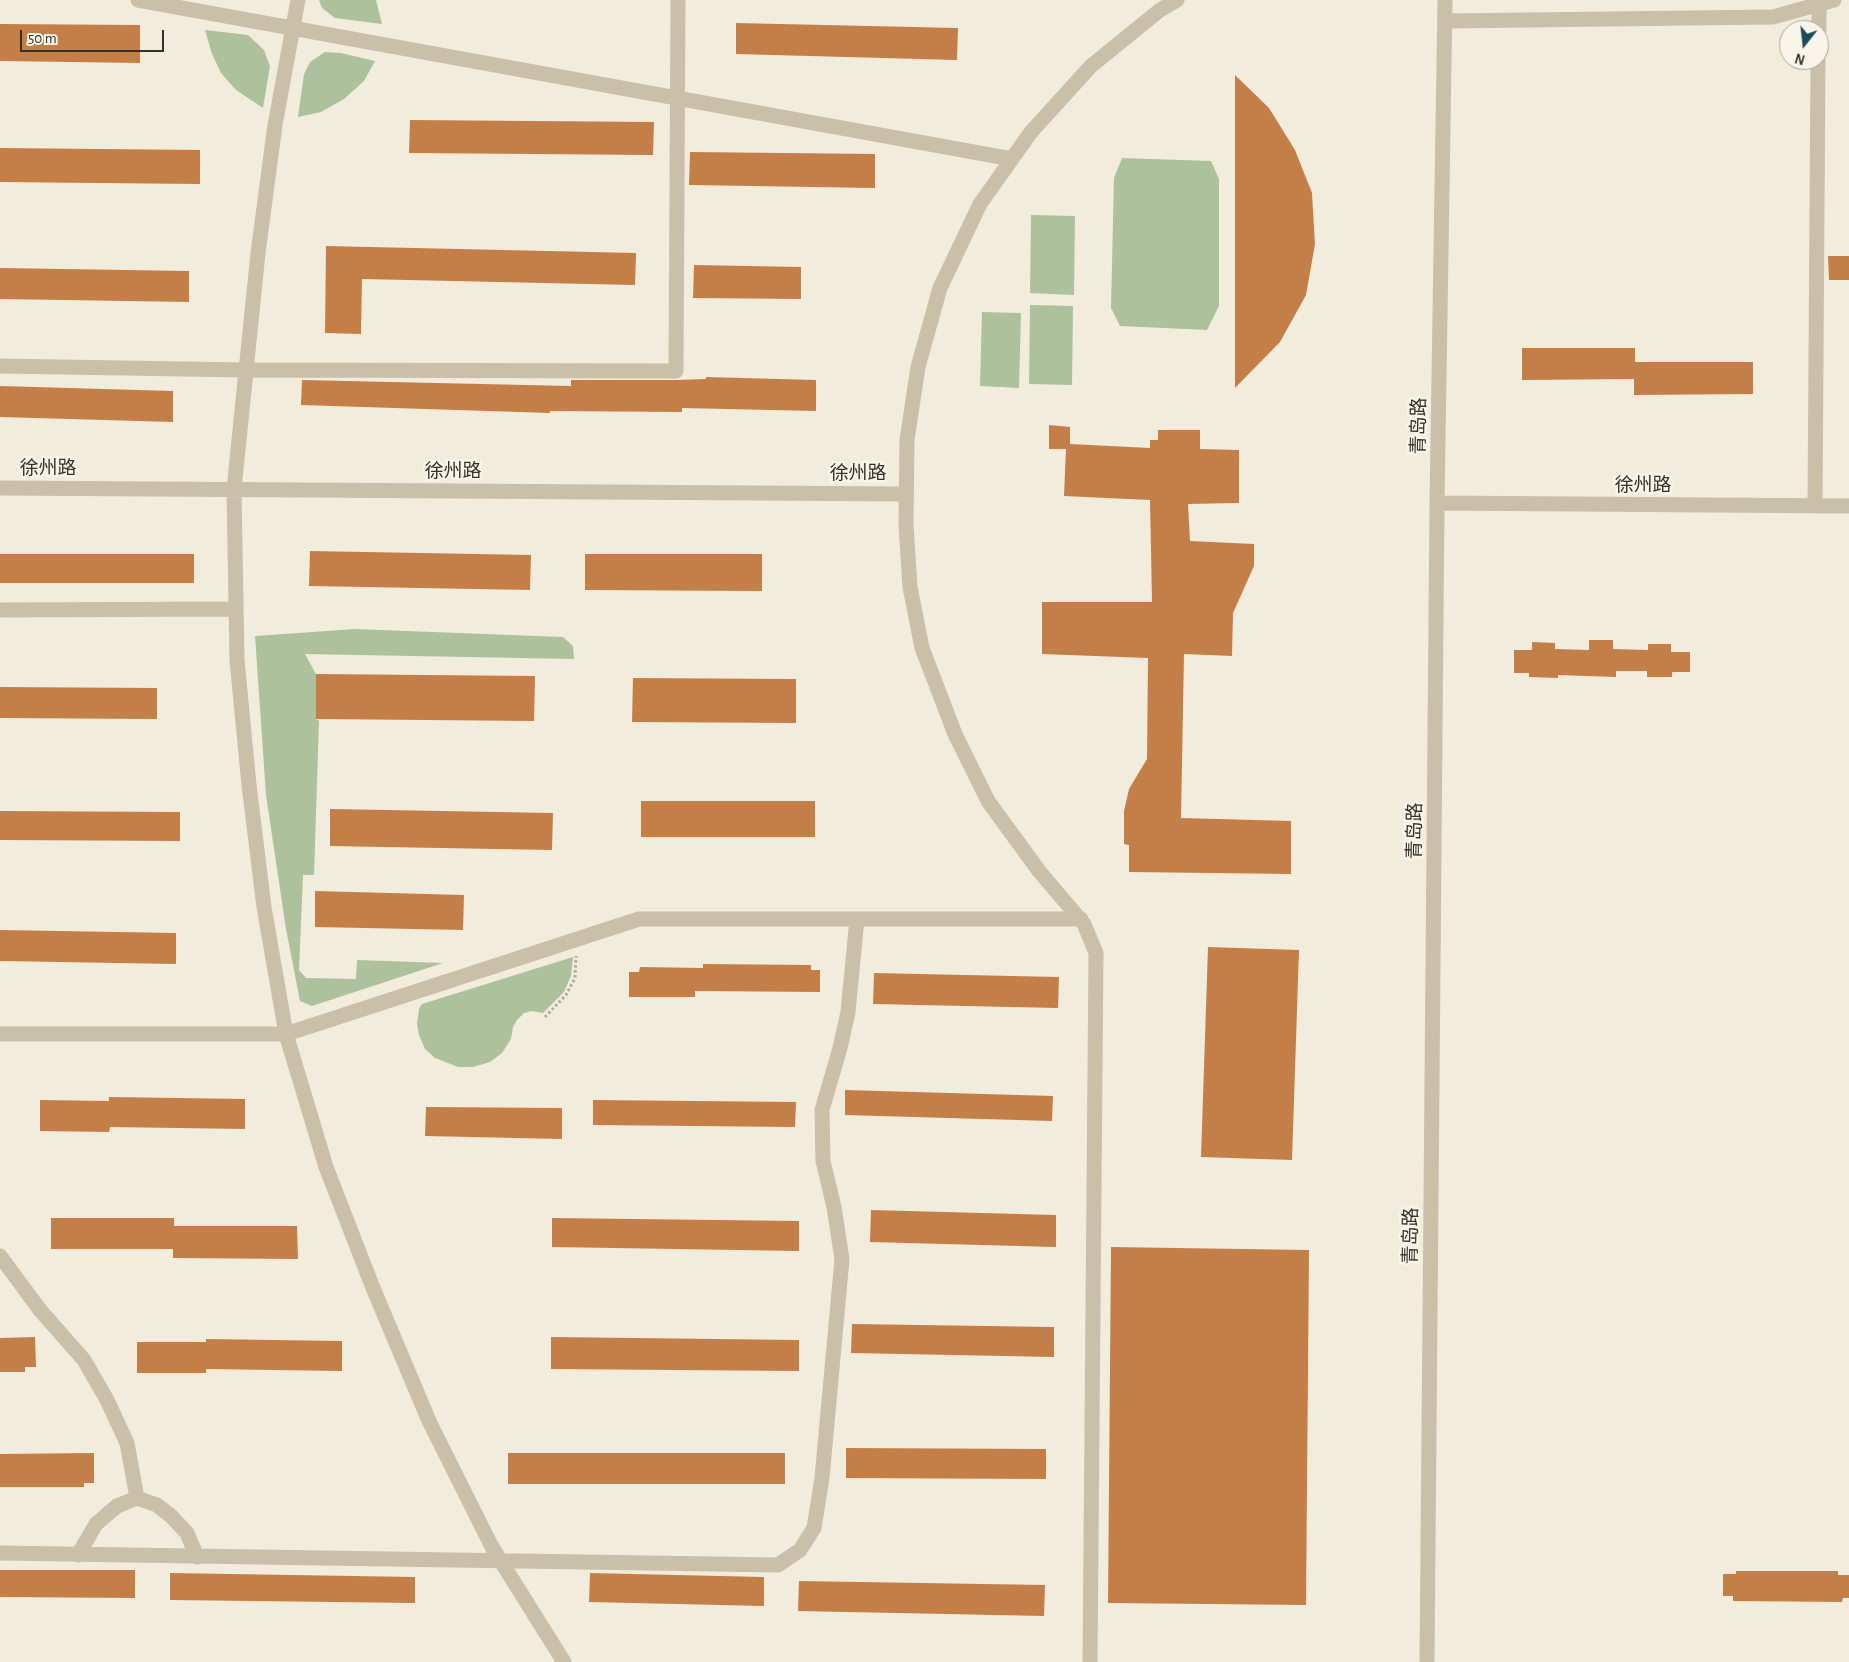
<!DOCTYPE html>
<html>
<head>
<meta charset="utf-8">
<style>
	body { margin:0 }
	#map { position:relative; width:1849px; height:1662px; overflow:hidden; background:#f2ecdd; font-family:"Alegreya Sans",sans-serif }
	canvas { display:block }
	.north { position:absolute; left:1779px; top:20px; width:50px; height:50px; box-sizing:border-box; background:#faf5ea; border:1px solid #aca69d; border-radius:50%; rotate:196deg; font-size:14px; font-weight:700; line-height:20px; text-align:center; color:#373029 }
	.north::after { content:''; display:block; margin:auto; width:18px; height:22px; background:#1f4a59; clip-path:polygon(50% 0,100% 100%,50% 72%,0 100%) }
	.scale { position:absolute; left:20px; top:30px; width:144px; height:22px; box-sizing:border-box; border:2px solid #373029; border-top:0; padding-left:6px; font-size:15px; line-height:18px; white-space:nowrap; color:#373029; -webkit-text-stroke:4px #faf5ea; paint-order:stroke }
</style>
</head>
<body>
<div id="map">
<canvas width="1849" height="1662"></canvas>
<div class="north">N</div>
<div class="scale">50 m</div>
</div>
<script>
const ctx = document.querySelector('canvas').getContext('2d');
ctx.lineJoin = 'round';
function fill(path, color) { ctx.fillStyle = color; ctx.fill(path, 'evenodd'); }
const poly = rows => new Path2D(rows.map(r => 'M' + r).join(''));
function trace(path, color, width, dash) { ctx.strokeStyle = color; ctx.lineWidth = width; ctx.lineCap = dash ? 'butt' : 'round'; ctx.setLineDash(dash || []); ctx.stroke(path); }
function label(font, color, halo, rows, align = 'center') {
  ctx.font = font + ' "Alegreya Sans","Noto Sans SC",sans-serif'; ctx.lineWidth = 5; ctx.setLineDash([]); ctx.textBaseline = 'middle'; ctx.strokeStyle = halo; ctx.fillStyle = color; for (const [text, x, y, turn = 0] of rows) {
    ctx.save(); ctx.translate(x, y); ctx.rotate((+turn || 0) * Math.PI / 180); ctx.textAlign = isNaN(turn) ? turn : align; if (halo) ctx.strokeText(text, 0, 0); ctx.fillText(text, 0, 0); ctx.restore();
  }
}
const green = poly([
	[319,0,376,0,382,24,335,18,322,8],
	[205,30,248,35,264,50,270,66,263,108,236,90,221,73,212,54],
	[325,52,341,53,375,61,364,81,344,99,321,112,298,117,304,74,310,62],
	[1122,158,1211,161,1219,179,1219,306,1207,330,1120,326,1111,308,1114,178],
	[1031,215,1075,216,1074,295,1030,293],
	[1030,305,1073,306,1072,385,1029,384],
	[982,312,1021,313,1019,388,980,386],
	[355,629,563,637,573,646,574,659,305,654,316,674,316,719,319,721,314,875,303,875,299,970,306,978,356,979,357,960,443,963,312,1006,300,1001,286,929,266,795,255,636],
	[573,957,571,976,564,992,543,1013,532,1011,524,1013,517,1020,513,1027,511,1039,502,1053,490,1062,473,1067,458,1067,435,1058,425,1049,419,1035,417,1024,419,1009,422,1004]
]);
const building = poly([
	[736,23,958,28,957,60,736,54],
	[0,24,140,25,140,63,0,61],
	[1235,75,1269,108,1295,150,1312,193,1315,244,1306,295,1280,342,1235,388],
	[410,120,654,122,653,155,409,153],
	[0,148,200,150,200,184,0,182],
	[690,152,875,154,875,188,689,185],
	[326,246,636,253,635,285,362,279,361,334,325,333],
	[1828,256,1849,256,1849,280,1829,280],
	[694,265,801,267,801,299,693,298],
	[0,268,189,271,189,302,0,299],
	[1522,348,1635,348,1635,362,1753,362,1753,394,1634,395,1634,379,1522,380],
	[706,377,816,380,816,411,682,408,682,412,550,411,550,413,301,405,302,380,571,386,571,380,676,380,706,379],
	[0,386,173,391,173,422,0,417],
	[1049,425,1070,427,1070,444,1150,448,1150,440,1158,440,1158,430,1200,430,1200,449,1239,450,1239,503,1188,504,1190,541,1254,544,1254,566,1233,613,1232,656,1184,654,1181,818,1291,821,1291,874,1129,872,1129,845,1124,844,1124,811,1129,789,1147,759,1148,658,1042,654,1042,602,1152,602,1150,500,1064,496,1066,449,1049,449],
	[310,551,531,555,530,590,309,586],
	[0,554,194,554,194,583,0,583],
	[585,554,762,554,762,591,585,590],
	[1589,640,1613,640,1613,649,1648,650,1648,644,1671,644,1671,652,1690,652,1690,672,1672,672,1672,677,1647,677,1647,671,1616,671,1616,677,1558,675,1558,678,1529,677,1529,673,1514,673,1514,650,1532,650,1532,642,1555,643,1555,649,1589,650],
	[316,674,535,676,534,721,316,719],
	[633,678,796,679,796,723,632,722],
	[0,687,157,688,157,719,0,718],
	[641,801,815,801,815,837,641,837],
	[330,809,553,813,552,850,330,846],
	[0,811,180,812,180,841,0,840],
	[315,891,464,895,463,930,315,927],
	[0,930,176,933,176,964,0,961],
	[1208,947,1299,950,1292,1160,1201,1157],
	[703,964,811,965,811,970,820,970,820,992,695,991,695,997,629,997,629,972,639,972,640,967,703,968],
	[874,973,1059,977,1058,1008,873,1004],
	[845,1090,1053,1096,1052,1121,845,1115],
	[109,1097,245,1099,245,1129,110,1127,109,1132,40,1131,40,1100,109,1101],
	[593,1100,796,1102,795,1127,593,1125],
	[426,1107,562,1108,562,1139,425,1136],
	[871,1210,1056,1215,1056,1247,870,1242],
	[51,1218,174,1218,174,1226,297,1226,298,1259,173,1258,173,1249,51,1249],
	[552,1218,799,1221,799,1251,552,1247],
	[1111,1247,1309,1250,1306,1605,1108,1603],
	[852,1324,1054,1327,1054,1357,851,1353],
	[35,1337,36,1367,25,1367,25,1372,0,1372,0,1338],
	[551,1337,799,1340,799,1371,551,1369],
	[206,1339,342,1341,342,1371,206,1369,206,1373,137,1373,137,1342,206,1342],
	[846,1448,1046,1449,1046,1479,846,1478],
	[94,1453,94,1483,84,1483,84,1487,0,1487,0,1454],
	[508,1453,785,1453,785,1484,508,1484],
	[0,1570,135,1570,135,1598,0,1597],
	[1736,1571,1838,1571,1838,1575,1849,1575,1849,1598,1843,1598,1842,1602,1733,1601,1733,1596,1723,1596,1723,1574,1736,1574],
	[170,1573,415,1577,415,1603,170,1600],
	[590,1573,764,1577,764,1606,589,1602],
	[799,1581,1045,1585,1044,1616,798,1611]
]);
const path = poly([
	[545,1017,566,995,575,978,576,956]
]);
const minor = poly([
	[138,0,1012,159],
	[298,0,275,125,258,253,234,489,237,660,249,785,264,907,286,1034,326,1167,373,1288,429,1421,492,1547,564,1662],
	[1445,21,1773,17,1834,0],
	[1819,30,1819,5],
	[0,366,246,370,676,371,678,0],
	[0,488,906,494],
	[1437,503,1849,506],
	[1815,506,1818,60],
	[0,610,236,609],
	[0,1034,286,1034,639,919,1081,919],
	[0,1256,40,1310,84,1360,107,1400,127,1443,137,1498],
	[0,1553,778,1565,800,1550,814,1528,822,1478,842,1259,834,1207,823,1161,822,1110,840,1048,848,1012,857,919],
	[78,1555,96,1524,117,1506,137,1498,157,1505,171,1516,187,1533,197,1557],
	[1090,1662,1096,953,1084,924,1039,871,988,801,955,734,922,648,910,587,906,525,907,440,918,367,940,288,980,204,1031,132,1091,66,1160,10,1177,0],
	[1427,1662,1437,503,1445,0]
]);
const streetNames = [
	["青岛路",1419,426,-89],
	["徐州路",48,468],
	["徐州路",453,471],
	["徐州路",858,473],
	["徐州路",1643,485],
	["青岛路",1415,831,-89],
	["青岛路",1411,1236,-89]
];
fill(green, '#aec19d');
fill(building, '#c47f49');
trace(path, '#b6a993', 3, [2.5, 2.5]);
trace(minor, '#cabfa9', 15);
label('19px', '#373029', '#faf5ea', streetNames);
</script>
</body>
</html>
